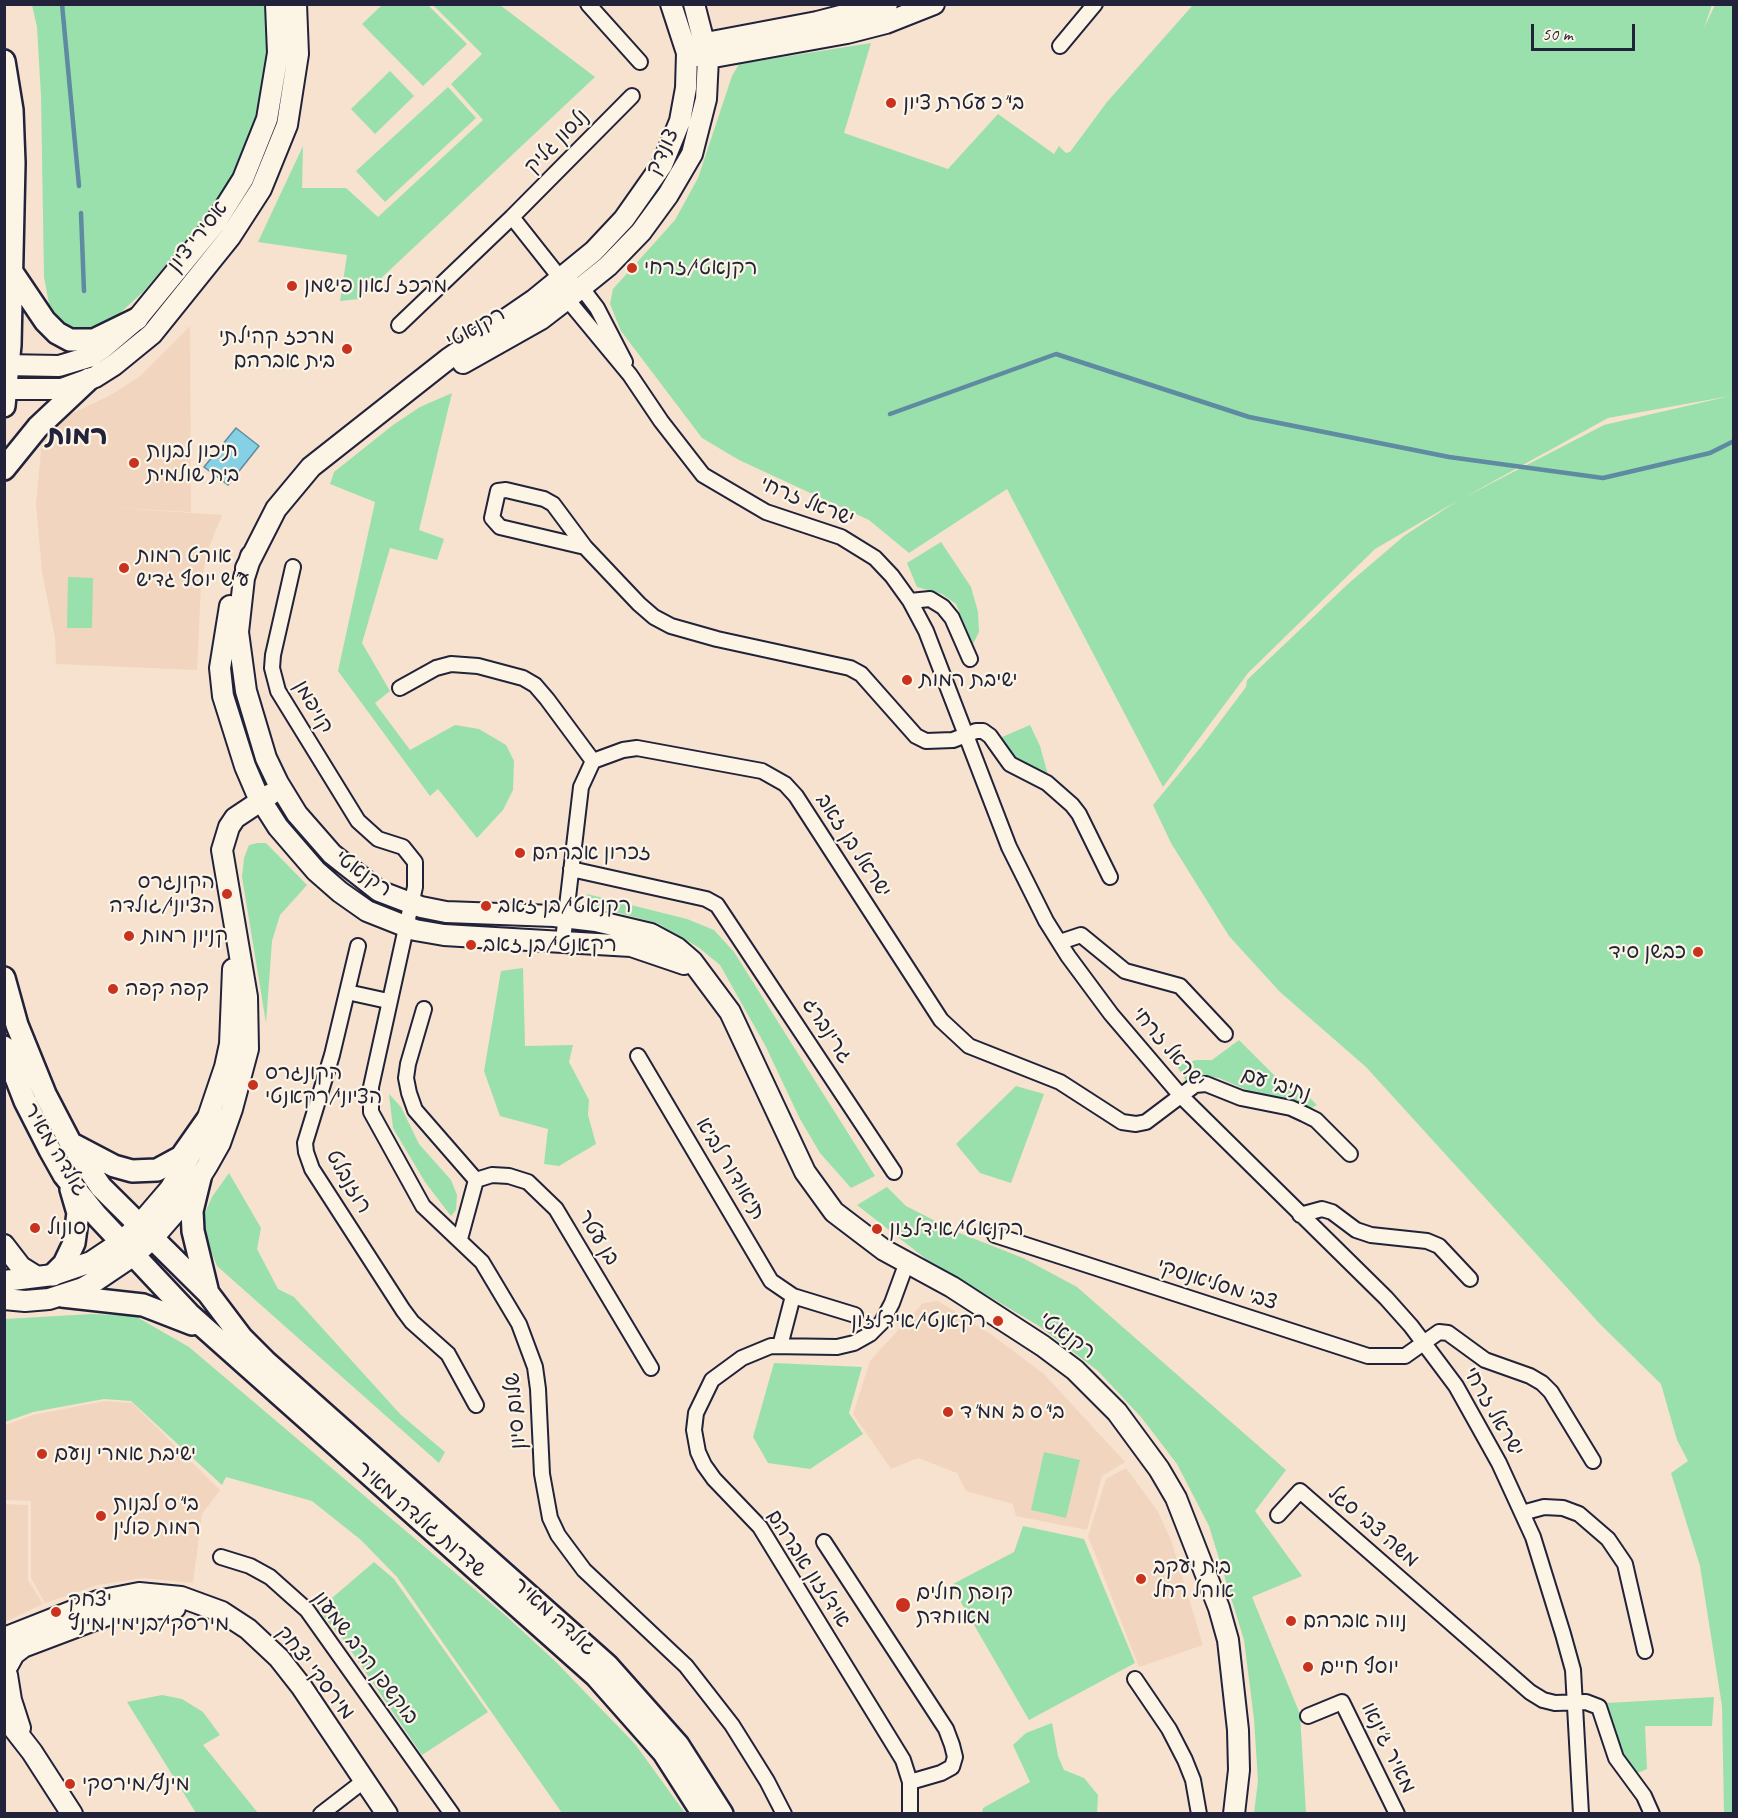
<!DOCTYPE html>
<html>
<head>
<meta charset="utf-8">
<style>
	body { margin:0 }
	#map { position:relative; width:1738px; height:1818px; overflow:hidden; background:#f6e2ce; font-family:Caveat,sans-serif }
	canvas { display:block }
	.frame { position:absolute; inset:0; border:6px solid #22223b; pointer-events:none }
	.scale { position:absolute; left:1531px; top:24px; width:104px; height:27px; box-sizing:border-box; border:3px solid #22223b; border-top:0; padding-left:8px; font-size:18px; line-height:21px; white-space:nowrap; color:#22223b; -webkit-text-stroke:4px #fcf5e5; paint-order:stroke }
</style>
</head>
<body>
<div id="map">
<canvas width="1738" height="1818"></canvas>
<div class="frame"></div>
<div class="scale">50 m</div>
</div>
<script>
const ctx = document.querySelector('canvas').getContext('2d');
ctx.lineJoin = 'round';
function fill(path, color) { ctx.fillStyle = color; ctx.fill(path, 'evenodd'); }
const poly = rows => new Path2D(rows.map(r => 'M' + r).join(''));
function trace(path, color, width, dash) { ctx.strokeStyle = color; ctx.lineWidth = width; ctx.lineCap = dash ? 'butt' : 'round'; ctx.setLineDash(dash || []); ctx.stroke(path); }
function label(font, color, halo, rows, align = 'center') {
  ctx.font = font + ' Caveat,"Playpen Sans Hebrew",sans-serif'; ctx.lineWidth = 4.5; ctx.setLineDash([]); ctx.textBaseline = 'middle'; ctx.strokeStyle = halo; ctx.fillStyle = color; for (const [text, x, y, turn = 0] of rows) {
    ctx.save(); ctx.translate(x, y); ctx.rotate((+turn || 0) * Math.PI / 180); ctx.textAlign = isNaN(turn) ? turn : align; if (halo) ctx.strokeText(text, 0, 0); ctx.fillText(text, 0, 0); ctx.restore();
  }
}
const built = poly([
	[190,326,191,512,103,507,222,515,207,552,201,584,197,670,56,664,55,638,42,572,36,504,42,440,54,422,109,396,139,377],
	[938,1301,992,1335,1044,1374,1125,1462,1102,1476,1087,1530,1016,1516,1013,1504,966,1491,957,1473,918,1458,891,1469,853,1414,870,1361,923,1303],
	[105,1401,132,1403,220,1490,202,1514,193,1583,142,1578,98,1585,45,1603,31,1578,31,1501,5,1500,5,1425,33,1415],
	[1126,1468,1157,1510,1171,1540,1203,1645,1139,1667,1088,1536,1106,1479],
	[5,1504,28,1505,28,1580,43,1604,5,1622]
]);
const green = poly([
	[32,5,266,5,269,21,264,92,256,122,244,152,223,191,204,219,143,292,120,313,101,325,84,331,66,327,49,304,44,277,41,96,37,27],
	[382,5,428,5,467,44,423,86,362,24],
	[433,5,500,5,595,77,359,299,340,301,347,255,258,242,303,146,302,188,346,188,378,217,483,120,451,84,482,54],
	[1193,5,1712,5,1704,28,1715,5,1733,5,1733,1813,1724,1813,1722,1706,1700,1566,1671,1473,1688,1461,1677,1440,1661,1384,1600,1324,1366,1067,1280,992,1229,936,1171,843,1153,805,1201,747,1246,687,1247,680,1349,583,1404,536,1457,501,1375,549,1248,673,1163,787,1007,489,909,553,869,520,739,460,702,438,621,331,610,304,613,289,675,220,698,178,732,76,739,64,871,43,844,133,948,169,998,114,1054,154,1059,146,1066,153,1070,152,1107,102],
	[1730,396,1604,425,1463,498,1608,418],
	[390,71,414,96,375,134,351,109],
	[448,87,476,118,385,202,356,171],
	[452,393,419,530,444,539,437,560,390,548,362,643,390,691,375,703,410,750,455,725,479,729,506,745,514,761,513,790,503,810,477,838,438,789,430,796,338,671,375,502,330,484,334,472,393,425,420,407],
	[941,542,971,587,978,612,979,632,973,644,956,604,942,594,917,587,907,563],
	[68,577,93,578,92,628,67,628],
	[1030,725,1040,746,1048,775,1012,756,1000,738],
	[258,843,266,843,307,885,280,915,272,941,266,1023,242,877,244,858,249,845],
	[587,894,687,919,714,930,734,952,875,1176,851,1188,820,1153,800,1119,765,1045,720,965,698,947,657,923,588,905],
	[523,968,525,1046,573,1045,569,1062,589,1100,588,1115,596,1144,559,1166,544,1164,548,1129,500,1116,484,1071,501,971],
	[1239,1040,1291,1092,1307,1095,1317,1105,1309,1109,1249,1091,1219,1078,1200,1075,1186,1081,1177,1066,1196,1060,1212,1060],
	[1016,1086,1044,1094,1011,1183,980,1173,956,1144],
	[389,1094,401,1107,419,1144,451,1180,457,1195,456,1210,451,1216,425,1182,393,1128],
	[229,1173,261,1228,257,1249,278,1289,294,1297,401,1415,445,1452,439,1463,217,1266,208,1244,204,1215,212,1197],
	[887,1187,906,1206,957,1232,1023,1258,1077,1287,1286,1470,1255,1511,1302,1576,1252,1597,1300,1714,1306,1813,1254,1813,1258,1781,1254,1719,1244,1640,1209,1526,1177,1464,1141,1417,1098,1371,1039,1326,926,1259,857,1205],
	[92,1314,135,1316,189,1347,506,1616,556,1662,635,1744,685,1813,562,1813,397,1577,361,1540,312,1501,226,1477,222,1485,131,1401,104,1399,33,1412,5,1422,5,1319],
	[774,1363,862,1367,849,1413,863,1434,810,1469,768,1463,753,1437],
	[1044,1452,1080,1460,1066,1518,1031,1510],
	[1023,1526,1084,1539,1135,1663,1029,1720,951,1585,1014,1552],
	[374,1562,394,1579,488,1712,422,1755,343,1639,318,1610],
	[162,1695,182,1699,203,1712,220,1735,203,1745,258,1813,196,1813,127,1702],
	[1714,1697,1712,1726,1645,1726,1647,1769,1635,1774,1616,1752,1607,1703],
	[1052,1723,1058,1756,1064,1770,1084,1778,1098,1795,1097,1813,982,1813,983,1808,1030,1782,1013,1745,1026,1733]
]);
const water = poly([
	[236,428,259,446,228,485,204,467,236,428]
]);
const stream = poly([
	[62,4,79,186],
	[81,213,84,291],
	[890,414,1056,354,1249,417,1449,457,1603,478,1710,453,1734,441]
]);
const street = poly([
	[588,4,640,62],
	[1060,46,1095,4],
	[512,217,561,279,567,299,630,375,661,421,703,475,766,512,841,537,875,558,892,576,910,601,926,631,1009,847,1046,921,1068,956,1111,1014,1181,1096,1386,1298,1411,1326,1456,1386,1499,1463,1533,1537,1563,1634,1573,1670,1581,1814],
	[574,284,581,287,597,308,625,362],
	[399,325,512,217,632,96],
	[585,547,500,527,492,518,498,491,506,490,544,499,553,504,585,547,639,604,654,617,671,626,717,639,850,668,861,674,916,736,926,741,953,740,976,731,983,731,990,736,1010,764,1047,783,1072,805,1079,814,1110,877],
	[293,567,273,655,272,668,278,691,358,821,378,839,403,847,415,862,415,887,371,1087,371,1112,423,1206,482,1262,519,1324,535,1367,538,1389,542,1474,550,1518,558,1535,584,1570,686,1666,732,1725,767,1781,784,1814],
	[910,601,930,599,943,607,952,618,970,659],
	[400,688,436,668,451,664,478,666,523,678,535,685,547,699,593,761],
	[571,869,706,899,717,905,894,1172],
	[563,940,581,787,593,761,623,750,637,748,762,771,785,784,796,796,941,1020,969,1046,1060,1082,1122,1122,1136,1124,1146,1122,1195,1085,1206,1084,1241,1098,1291,1108,1304,1114,1316,1120,1350,1154],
	[1060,942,1081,935,1125,971,1180,986,1225,1034],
	[358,946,332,1055,305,1143,306,1152,312,1169,403,1310,412,1322,448,1354,476,1405],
	[347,992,388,1001],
	[424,1009,408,1064,406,1078,409,1093,415,1110,476,1180],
	[638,1056,771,1281,793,1296,780,1346],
	[1300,1215,1322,1209,1332,1212,1356,1230,1371,1235,1427,1241,1439,1246,1470,1279],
	[995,1235,1368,1356,1405,1356,1439,1332,1448,1333,1485,1360,1530,1376,1542,1383,1551,1392,1593,1461],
	[460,1239,476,1180,492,1175,509,1176,528,1182,556,1209,651,1368],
	[907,1262,892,1303,882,1322,870,1334,854,1343,837,1347,771,1346,742,1358,712,1380,696,1413,694,1430,698,1452,704,1465,714,1479,760,1527,903,1760,910,1782,910,1814],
	[793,1296,855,1315],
	[1522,1513,1544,1507,1563,1508,1579,1514,1608,1539,1625,1564,1645,1651],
	[1278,1515,1300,1491,1530,1692,1543,1700,1555,1703,1586,1702,1599,1707,1616,1758,1644,1796,1652,1814],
	[824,1542,946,1729,952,1745,955,1757,952,1767,941,1773,910,1782],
	[221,1557,250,1566,270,1577,307,1610,452,1814],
	[1135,1679,1169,1729,1185,1760,1193,1780,1199,1814],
	[1308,1716,1342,1702,1397,1814],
	[321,1814,365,1780]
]);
const secondary = poly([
	[697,48,706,43,817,22,887,4],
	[698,56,708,58,847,33,886,23,934,4],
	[463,363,541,319,567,299,608,266,641,232,668,195,692,154,706,99,708,58,694,4],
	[4,365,59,366,89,357,103,348,137,319,214,225,243,179,267,119,278,53,276,4],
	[4,389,62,389,95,377,114,365,152,334,230,237,261,189,287,125,298,54,296,4],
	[251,556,244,578,238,632,246,691,266,758,278,783,297,814,332,854,379,891,421,907,446,912,554,916,596,921,651,934,677,948,692,961,730,1012,805,1172,834,1212,884,1250,952,1287,1043,1346,1075,1370,1117,1412,1159,1469,1176,1498,1219,1608,1228,1640,1238,1730,1239,1770,1234,1814],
	[246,568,276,509,311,467,448,359,534,300,594,251,624,219,662,165,680,121,686,88,687,53,671,4],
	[230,606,220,668,223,696,245,766,257,794,278,827,316,871,340,892,367,911,415,930,444,935,631,946,684,964],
	[4,1245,21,1267,37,1277],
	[4,1281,53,1275,91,1262,121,1242,140,1224,170,1189,202,1135,225,1067,230,1044,233,969],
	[4,1299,25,1301,49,1299,83,1288,97,1280,134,1255,153,1238,186,1200,207,1166,220,1143,232,1109,248,1049,247,997,222,850,229,827,235,818,271,794],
	[4,1638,98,1601,139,1593,181,1597,222,1612,248,1629,279,1658,301,1686,387,1814],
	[8,1665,14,1654,23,1647,105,1616,128,1609,175,1608],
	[7,1675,11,1700,20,1728],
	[4,1716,32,1752,72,1814]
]);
const primary = poly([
	[4,61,12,110,14,163,10,345,4,406],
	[12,272,45,321,57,333,70,340,94,340,137,319],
	[4,469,38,427,89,379],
	[4,978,17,1025,45,1094,70,1142,101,1187,208,1293,242,1338,265,1361,607,1665,678,1745,722,1814],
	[4,1047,25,1101,50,1150,64,1175,97,1216,189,1314,596,1676,664,1753,703,1814],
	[74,1145,114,1166,132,1171,157,1170,181,1157,207,1120],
	[200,1178,192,1211,193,1231,207,1289],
	[53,1275,64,1264,74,1243,78,1213,71,1189],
	[62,1296,143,1305,192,1324]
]);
const markers = [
	[891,103,6,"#c8321e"],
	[632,268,6,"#c8321e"],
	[292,286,6,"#c8321e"],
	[347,349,6,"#c8321e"],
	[134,463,6,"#c8321e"],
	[124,568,6,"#c8321e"],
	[907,680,6,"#c8321e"],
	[520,853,6,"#c8321e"],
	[227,894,6,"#c8321e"],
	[486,906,6,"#c8321e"],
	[129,936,6,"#c8321e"],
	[471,945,6,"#c8321e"],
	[1698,952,6,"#c8321e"],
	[113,989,6,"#c8321e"],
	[253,1085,6,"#c8321e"],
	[35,1228,6,"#c8321e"],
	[877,1229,6,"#c8321e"],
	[998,1321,6,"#c8321e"],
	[948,1412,6,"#c8321e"],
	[42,1454,6,"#c8321e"],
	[101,1516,6,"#c8321e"],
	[1141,1579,6,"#c8321e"],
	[903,1605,8,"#c8321e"],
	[56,1612,6,"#c8321e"],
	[1291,1621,6,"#c8321e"],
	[1308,1667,6,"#c8321e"],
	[70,1784,6,"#c8321e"]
];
const poiNames = [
	["בי\"כ עטרת ציון",903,103],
	["רקנאטי/זרחי",644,268],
	["מרכז לאון פישמן",304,286],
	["מרכז קהילתי",335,337,"right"],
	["בית אברהם",335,361,"right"],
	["תיכון לבנות",146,451],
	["בית שולמית",146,475],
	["אורט רמות",136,556],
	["ע\"ש יוסף גדיש",136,580],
	["ישיבת רמות",919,680],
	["זכרון אברהם",532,853],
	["הקונגרס",215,882,"right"],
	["הציוני/גולדה",215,906,"right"],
	["רקנאטי/בן זאב",498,906],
	["קניון רמות",141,936],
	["רקאנטי/בן זאב",483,945],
	["כבשן סיד",1686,952,"right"],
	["קפה קפה",125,989],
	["הקונגרס",265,1073],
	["הציוני/רקאנטי",265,1097],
	["סונול",47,1228],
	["רקנאטי/אידלזון",889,1229],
	["רקאנטי/אידלזון",986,1321,"right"],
	["בי\"ס ב' ממ\"ד",960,1412],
	["ישיבת אמרי נועם",54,1454],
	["בי\"ס לבנות",113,1504],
	["רמות פולין",113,1528],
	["בית יעקב",1153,1567],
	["אוהל רחל",1153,1591],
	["קופת חולים",916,1593],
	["מאוחדת",916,1617],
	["יצחק",68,1600],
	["מירסקי/בנימין מינץ",68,1624],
	["נווה אברהם",1303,1621],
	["יוסף חיים",1320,1667],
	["מינץ/מירסקי",82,1784]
];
const streetNames = [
	["נלסון גליק",557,142,-45],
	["צונדק",663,152,-64],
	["אסירי ציון",198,237,-52],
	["רקנאטי",476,328,-29],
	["ישראל זרחי",807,502,22],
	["קויפמן",313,707,60],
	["ישראל בן זאב",853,846,57],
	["רקנאטי",363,874,35],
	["גרינברג",827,1031,57],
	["ישראל זרחי",1168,1048,49],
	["נתיבי עם",1276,1085,17],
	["גולדה מאיר",55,1150,59],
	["תיאודור לביא",730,1169,59],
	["רוזנבלט",348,1182,60],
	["בן עטר",598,1238,59],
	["צבי מסליאנסקי",1217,1285,18],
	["רקנאטי",1067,1336,36],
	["שלום סיון",516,1411,-95],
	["ישראל זרחי",1493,1412,60],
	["שדרות גולדה מאיר",421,1520,41],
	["משה צבי סגל",1373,1527,41],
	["אידלזון אברהם",808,1569,57],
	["גולדה מאיר",554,1617,42],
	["בוקשפן הרב שמעון",365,1658,53],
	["מירסקי יצחק",315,1673,52],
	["מאיר ג'ינאו",1388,1748,64]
];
const districtNames = [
	["רמות",77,437]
];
fill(built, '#f2d5be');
fill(green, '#99e0ad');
fill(water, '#86d0e6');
trace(water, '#5e8aa2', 1.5);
trace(stream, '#5e8aa2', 4.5);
trace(street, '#22223b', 18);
trace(secondary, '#22223b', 24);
trace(primary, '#22223b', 26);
trace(street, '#fcf5e5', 14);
trace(secondary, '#fcf5e5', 20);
trace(primary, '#fcf5e5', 21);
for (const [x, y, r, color] of markers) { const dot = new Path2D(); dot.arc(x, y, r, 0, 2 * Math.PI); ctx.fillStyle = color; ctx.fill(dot); trace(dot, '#fcf5e5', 2); }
label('21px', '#22223b', '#fcf5e5', poiNames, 'left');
label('21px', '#22223b', '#fcf5e5', streetNames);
label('bold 27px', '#22223b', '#fcf5e5', districtNames);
</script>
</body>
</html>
